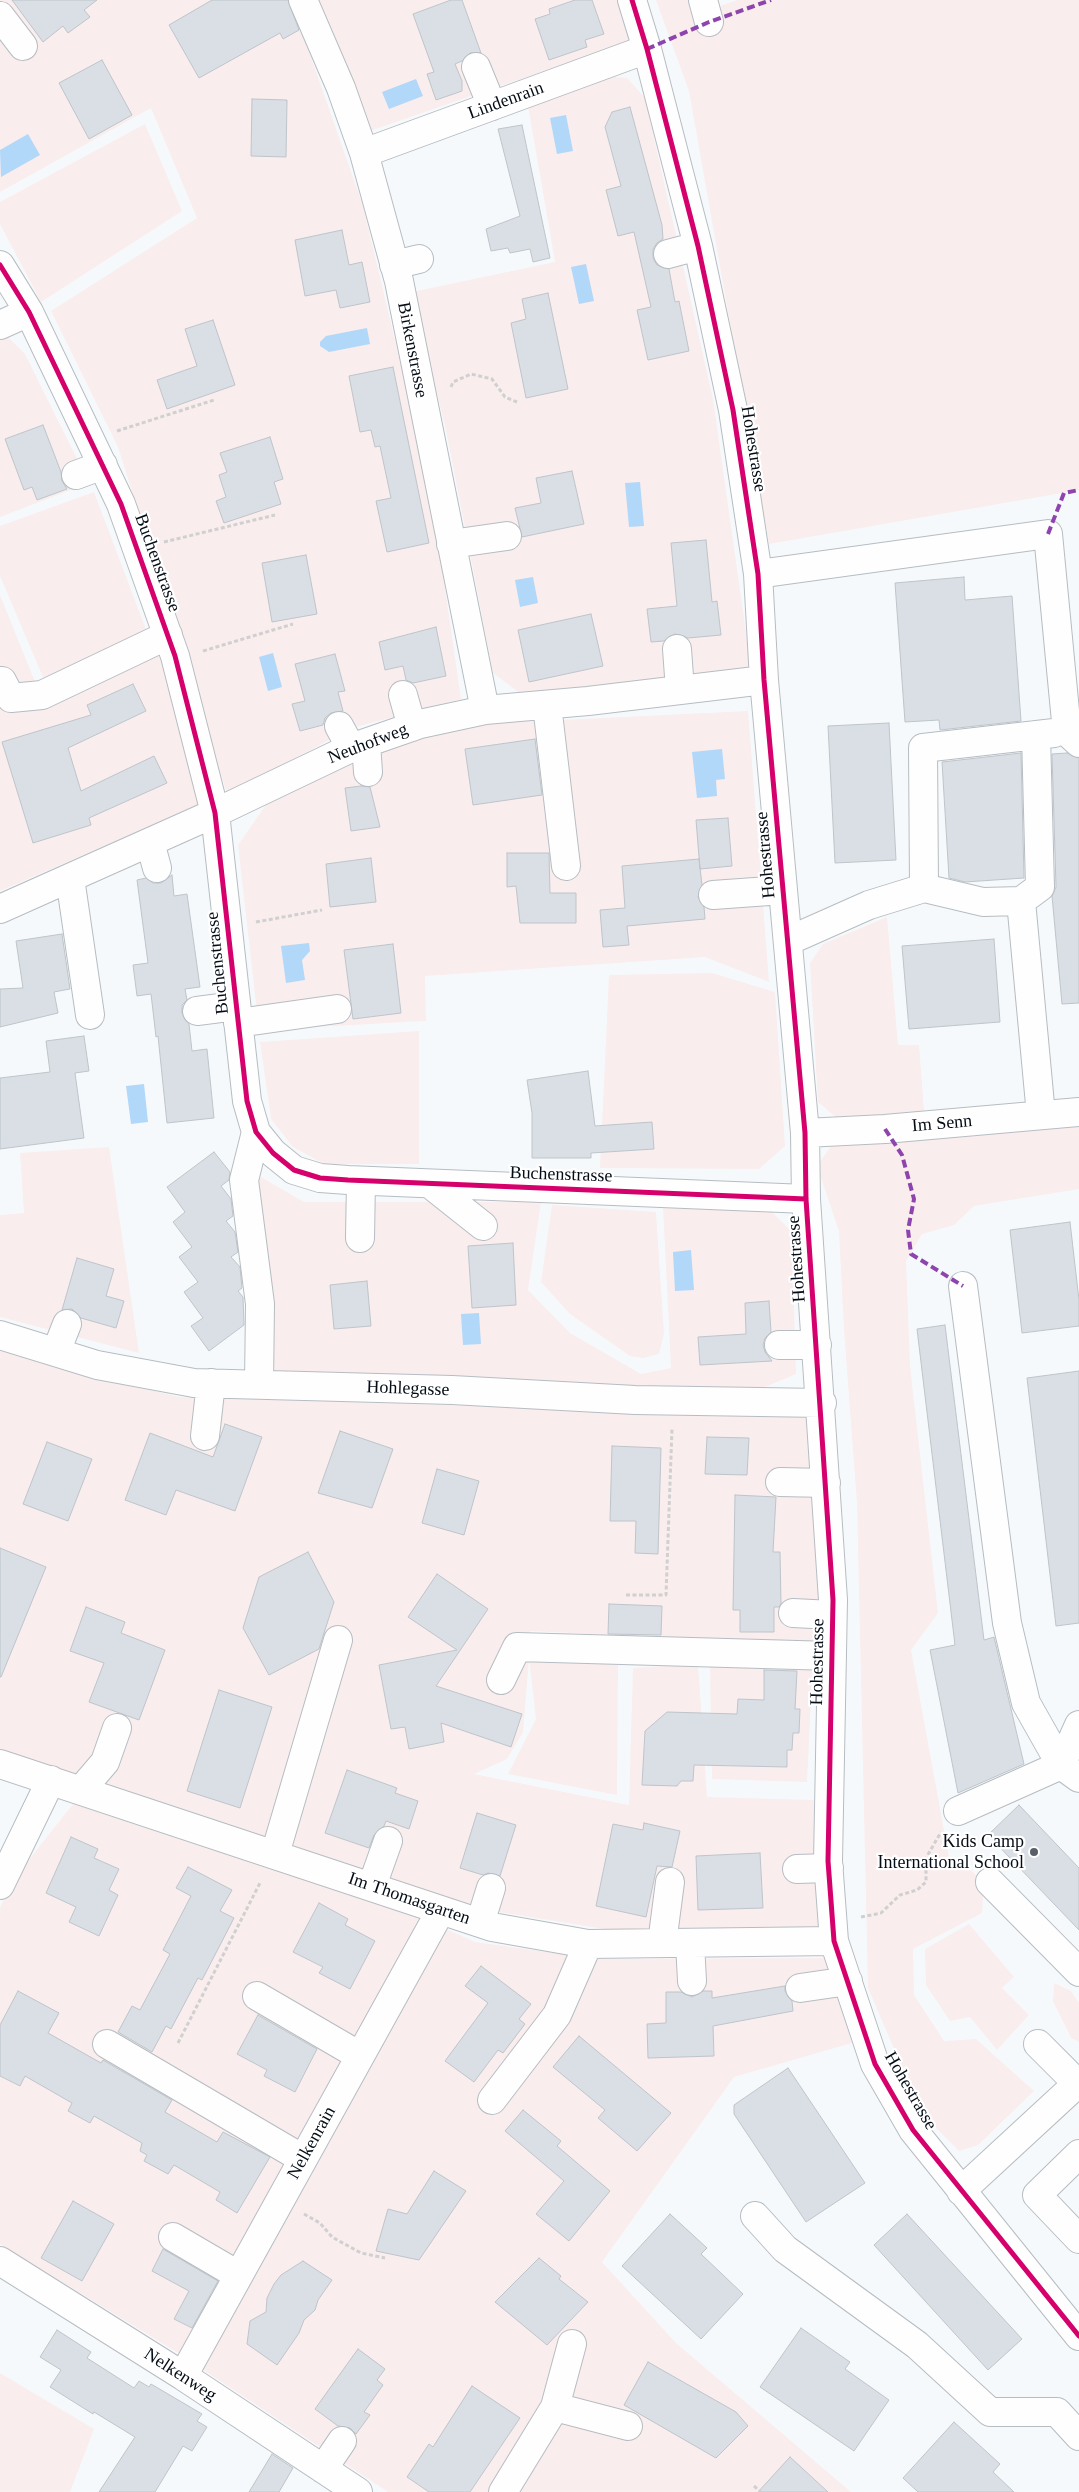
<!DOCTYPE html>
<html>
<head>
<meta charset="utf-8">
<style>
	body { margin:0 }
	canvas { display:block; background:#f6f9fb }
</style>
</head>
<body>
<canvas width="1079" height="2492"></canvas>
<script>
const ctx = document.querySelector('canvas').getContext('2d');
ctx.lineJoin = 'round';
function fill(path, color) { ctx.fillStyle = color; ctx.fill(path, 'evenodd'); }
const poly = rows => new Path2D(rows.map(r => 'M' + r).join(''));
function trace(path, color, width, dash) { ctx.strokeStyle = color; ctx.lineWidth = width; ctx.lineCap = dash ? 'butt' : 'round'; ctx.setLineDash(dash || []); ctx.stroke(path); }
function label(font, color, halo, rows, align = 'center') {
  ctx.font = font + ' "Times New Roman",serif'; ctx.lineWidth = 4.5; ctx.setLineDash([]); ctx.textBaseline = 'middle'; ctx.strokeStyle = halo; ctx.fillStyle = color; for (const [text, x, y, turn = 0] of rows) {
    ctx.save(); ctx.translate(x, y); ctx.rotate((+turn || 0) * Math.PI / 180); ctx.textAlign = isNaN(turn) ? turn : align; if (halo) ctx.strokeText(text, 0, 0); ctx.fillText(text, 0, 0); ctx.restore();
  }
}
const green = poly([
	[0,0,284,0,306,43,363,206,431,491,461,699,352,728,227,794,118,447,51,311,197,218,151,108,0,192],
	[316,0,619,0,633,40,370,131],
	[656,0,691,0,696,15,737,0,1079,0,1079,490,769,544,689,91],
	[601,76,627,78,645,98,713,399,751,668,525,697,493,673,446,430,412,292,555,262,527,100],
	[145,124,182,211,41,302,0,224,0,202],
	[6,335,25,354,89,483,0,517,0,338],
	[94,492,147,632,45,682,0,576,0,526],
	[0,595,44,704,162,649,199,805,0,891],
	[748,711,769,982,705,957,425,976,426,1021,259,1030,238,845,270,799,385,748,470,722,561,720],
	[887,917,898,1045,919,1045,924,1111,844,1124,818,1102,810,963,823,944],
	[712,973,775,992,785,1146,759,1169,600,1168,609,975],
	[419,1031,419,1164,324,1164,293,1147,271,1119,260,1042],
	[1079,1123,1079,1189,974,1206,954,1225,922,1234,906,1261,910,1366,938,1613,911,1650,950,1863,968,1867,984,1884,982,1913,913,1949,914,1995,944,2041,976,2039,1034,2091,978,2145,959,2151,922,2114,868,1988,857,1503,844,1330,839,1231,817,1166,831,1146],
	[109,1147,139,1353,0,1317,0,1215,24,1213,20,1153],
	[247,1169,304,1202,541,1202,528,1290,570,1333,641,1374,671,1368,663,1207,771,1211,792,1232,796,1374,753,1392,271,1375],
	[552,1205,656,1212,664,1334,659,1354,643,1358,630,1356,570,1314,541,1282],
	[0,1349,64,1369,179,1397,809,1416,824,1645,530,1631,528,1655,618,1662,617,1795,508,1774,536,1719,529,1658,523,1732,507,1759,474,1774,629,1805,633,1668,698,1664,707,1797,814,1800,815,1859,821,1927,611,1930,474,1908,268,1838,0,1750],
	[813,1657,807,1782,712,1779,710,1665],
	[91,1802,422,1917,188,2359,0,2244,0,1908,13,1880,73,1804],
	[969,1924,1014,1977,1002,1988,1029,2015,997,2050,970,2017,950,2021,926,1985,925,1949],
	[444,1928,475,1942,598,1959,826,1958,852,2043,734,2077,602,2262,676,2343,851,2492,388,2492,199,2367],
	[1054,1983,1071,1991,1079,2003,1079,2042,1071,2038,1053,2001],
	[0,2373,94,2429,70,2492,0,2492]
]);
const water = poly([
	[416,79,423,96,389,109,382,92],
	[566,115,573,151,557,154,550,118],
	[28,134,40,155,1,177,0,150],
	[586,264,594,301,579,304,571,267],
	[367,328,370,344,329,352,320,346,320,342,326,336],
	[640,482,644,526,629,527,625,483],
	[533,577,538,603,520,607,515,580],
	[273,653,282,687,268,691,259,657],
	[722,749,725,779,716,780,717,796,697,798,692,752],
	[309,943,310,951,302,960,305,980,286,983,281,946],
	[144,1084,148,1122,131,1124,126,1086],
	[691,1250,694,1290,675,1291,673,1252],
	[479,1313,481,1344,463,1345,461,1314]
]);
const building = poly([
	[12,0,97,0,84,10,90,17,68,33,63,26,43,42,12,0],
	[212,0,288,0,299,30,283,39,280,33,199,78,169,25,212,0],
	[451,0,462,0,481,53,470,53,462,61,455,64,462,81,462,91,436,100,427,74,434,72,413,14,451,0],
	[575,0,592,0,604,34,585,40,587,47,549,60,535,19,550,14,549,9,575,0],
	[102,60,132,115,89,139,59,83,102,60],
	[252,99,287,100,286,157,251,156,252,99],
	[630,107,662,225,663,239,657,243,653,249,653,258,657,265,669,269,675,302,679,301,689,351,648,360,637,310,651,307,634,232,618,236,606,190,621,186,605,127,612,112,630,107],
	[522,125,550,258,533,262,530,249,510,253,508,248,491,251,486,229,520,216,498,129,522,125],
	[342,230,349,265,362,262,370,302,340,308,336,290,305,296,295,240,342,230],
	[548,293,568,389,526,398,511,323,526,319,522,299,548,293],
	[213,320,235,385,167,409,157,380,197,366,185,329,213,320],
	[393,367,429,543,387,552,376,501,391,498,380,446,375,447,371,430,360,432,349,376,393,367],
	[43,425,61,472,62,481,67,489,37,500,32,487,24,490,5,439,43,425],
	[270,437,283,479,274,482,281,504,224,523,216,501,226,497,219,475,227,472,220,453,270,437],
	[572,471,584,524,522,537,515,508,541,503,536,478,572,471],
	[706,540,712,602,717,601,721,635,688,638,675,634,664,641,651,642,647,609,677,606,671,543,706,540],
	[306,555,317,614,272,622,262,563,306,555],
	[964,577,965,600,1012,596,1021,721,940,730,939,720,905,722,895,583,964,577],
	[591,614,603,666,529,682,518,630,591,614],
	[436,627,446,676,413,683,406,680,403,666,385,670,379,642,436,627],
	[335,654,345,691,338,692,343,711,331,713,325,718,323,725,300,731,292,704,305,701,295,664,335,654],
	[133,684,146,711,68,748,81,791,154,756,167,783,89,818,91,825,33,843,2,742,91,715,87,705,133,684],
	[889,723,896,860,835,863,828,726,889,723],
	[535,739,542,795,473,805,465,749,535,739],
	[1021,753,1024,878,965,882,949,878,942,762,1021,753],
	[1067,753,1079,758,1079,1003,1062,1004,1052,896,1056,887,1052,754,1067,753],
	[361,786,370,787,380,827,351,831,345,788,361,786],
	[728,818,732,866,700,869,696,820,728,818],
	[507,853,549,853,550,893,576,893,576,923,520,923,516,886,507,887,507,853],
	[371,858,376,902,330,907,326,864,371,858],
	[699,859,702,885,698,897,704,907,705,919,627,926,629,945,603,947,600,910,625,908,622,866,699,859],
	[172,875,174,896,187,894,200,987,185,989,187,1000,182,1005,182,1013,189,1024,192,1051,207,1049,214,1118,167,1123,158,1036,156,1037,151,994,137,996,133,965,148,963,137,880,146,878,153,883,161,883,172,875],
	[62,934,70,989,54,992,58,1013,0,1027,0,989,23,988,16,941,62,934],
	[994,939,1000,1022,909,1029,902,946,994,939],
	[393,944,401,1013,353,1019,344,950,393,944],
	[84,1036,89,1071,75,1073,84,1138,0,1149,0,1078,50,1072,46,1041,84,1036],
	[588,1071,595,1126,652,1122,654,1149,591,1153,591,1158,532,1158,532,1113,527,1080,588,1071],
	[214,1152,230,1172,229,1180,221,1186,231,1199,233,1216,226,1221,235,1232,238,1252,231,1257,240,1267,242,1288,238,1291,243,1297,244,1325,209,1351,191,1326,203,1318,184,1292,198,1282,179,1257,192,1247,173,1222,185,1212,167,1187,214,1152],
	[1070,1222,1079,1300,1079,1326,1022,1333,1010,1230,1070,1222],
	[513,1243,516,1305,472,1308,468,1246,513,1243],
	[77,1258,114,1269,106,1296,124,1301,116,1328,81,1318,72,1309,62,1310,77,1258],
	[367,1281,371,1326,334,1329,330,1285,367,1281],
	[769,1301,771,1332,765,1338,763,1345,765,1352,772,1361,700,1365,698,1337,746,1334,745,1303,769,1301],
	[945,1325,984,1640,994,1637,1024,1764,958,1793,930,1650,955,1645,917,1329,945,1325],
	[1079,1371,1079,1623,1056,1626,1027,1378,1079,1371],
	[225,1424,262,1437,235,1511,176,1490,166,1515,125,1500,150,1433,213,1457,225,1424],
	[340,1431,393,1449,372,1508,318,1493,340,1431],
	[707,1437,749,1438,747,1475,705,1474,707,1437],
	[47,1442,92,1459,68,1521,23,1504,47,1442],
	[612,1446,661,1448,658,1554,635,1553,636,1521,610,1521,612,1446],
	[437,1469,479,1481,464,1535,422,1523,437,1469],
	[735,1495,776,1497,773,1552,780,1552,781,1604,779,1607,774,1607,774,1632,740,1632,740,1610,733,1610,735,1495],
	[0,1548,46,1567,1,1677,0,1677,0,1548],
	[308,1552,334,1602,324,1633,319,1649,269,1675,243,1628,259,1577,308,1552],
	[437,1574,488,1609,436,1686,522,1714,511,1747,441,1723,444,1742,409,1749,405,1727,391,1729,379,1665,457,1650,408,1617,437,1574],
	[609,1604,662,1606,661,1635,608,1634,609,1604],
	[86,1607,125,1622,121,1633,165,1650,139,1720,89,1702,104,1663,70,1651,86,1607],
	[764,1670,797,1671,795,1709,800,1709,799,1733,793,1733,792,1750,787,1750,787,1767,694,1765,693,1781,681,1781,677,1786,642,1785,645,1731,667,1712,737,1714,738,1699,764,1700,764,1670],
	[219,1690,272,1707,240,1808,187,1791,219,1690],
	[347,1770,397,1788,395,1793,418,1801,409,1829,386,1821,384,1826,374,1835,369,1848,325,1833,347,1770],
	[1019,1805,1079,1868,1079,1930,988,1835,1019,1805],
	[477,1813,516,1825,500,1876,488,1873,483,1875,460,1868,477,1813],
	[644,1823,680,1831,672,1867,657,1866,646,1917,596,1906,613,1824,643,1830,644,1823],
	[71,1837,98,1849,94,1858,119,1869,109,1890,118,1895,99,1936,69,1922,76,1907,46,1893,71,1837],
	[760,1853,763,1908,698,1910,696,1856,760,1853],
	[188,1867,232,1890,220,1911,234,1918,202,1980,198,1978,171,2029,166,2026,152,2052,118,2032,132,2006,140,2010,170,1954,163,1950,191,1896,176,1888,188,1867],
	[319,1903,348,1919,345,1925,375,1941,350,1989,319,1973,323,1967,293,1952,319,1903],
	[481,1966,531,2004,519,2019,525,2024,503,2053,498,2050,474,2082,445,2061,488,2003,465,1986,481,1966],
	[785,1986,785,1991,792,2001,793,2011,713,2026,714,2056,648,2058,647,2024,666,2023,666,1992,681,1992,692,1997,703,1991,712,1991,712,1998,785,1986],
	[18,1991,59,2013,48,2033,101,2063,103,2060,172,2100,165,2112,217,2142,223,2132,270,2157,237,2213,216,2200,220,2192,174,2165,168,2174,144,2161,147,2155,140,2151,142,2143,94,2116,90,2123,68,2111,72,2103,25,2076,20,2086,0,2076,0,2025,18,1991],
	[258,2015,317,2049,295,2092,264,2076,267,2070,237,2054,258,2015],
	[579,2036,671,2113,637,2151,598,2118,605,2110,553,2067,579,2036],
	[788,2068,865,2183,806,2222,734,2114,734,2105,788,2068],
	[523,2110,561,2141,557,2146,610,2191,569,2241,536,2214,564,2181,505,2131,523,2110],
	[434,2171,466,2191,419,2260,376,2251,388,2209,407,2214,434,2171],
	[73,2201,114,2224,82,2281,41,2258,73,2201],
	[670,2214,707,2248,701,2254,743,2294,701,2339,622,2266,670,2214],
	[907,2214,1022,2339,988,2370,874,2245,907,2214],
	[163,2249,218,2281,192,2328,174,2319,189,2291,152,2271,163,2249],
	[539,2258,561,2276,559,2279,588,2302,547,2345,495,2302,539,2258],
	[303,2261,332,2280,318,2300,315,2310,304,2320,299,2333,277,2365,247,2344,250,2321,266,2312,267,2298,274,2284,281,2275,303,2261],
	[801,2328,850,2362,845,2369,889,2400,854,2451,760,2387,801,2328],
	[57,2330,91,2352,87,2358,134,2388,139,2381,149,2387,151,2384,202,2414,197,2421,207,2427,192,2451,183,2446,155,2492,99,2492,135,2437,94,2412,93,2414,50,2387,61,2370,40,2357,57,2330],
	[358,2349,385,2369,377,2380,383,2385,364,2412,370,2415,356,2434,350,2428,338,2426,315,2409,358,2349],
	[648,2362,736,2412,748,2426,716,2458,624,2405,648,2362],
	[472,2386,520,2418,470,2492,429,2492,407,2477,429,2444,433,2447,472,2386],
	[954,2422,1000,2464,993,2472,1014,2492,918,2492,903,2478,954,2422],
	[272,2454,293,2468,279,2492,249,2492,272,2454],
	[790,2457,828,2492,758,2492,790,2457]
]);
const path = poly([
	[451,387,453,382,471,374,492,379,505,397,517,402],
	[117,431,214,400],
	[164,542,275,515],
	[203,651,293,624],
	[256,922,322,910],
	[626,1595,666,1595,672,1429],
	[861,1917,881,1913,900,1895,917,1890,926,1882,926,1858,941,1832],
	[178,2043,261,1881],
	[304,2214,320,2223,332,2237,361,2253,385,2258],
	[754,2486,761,2492]
]);
const minor = poly([
	[303,0,341,88,364,153,399,281,485,710],
	[632,0,647,49,698,246,733,410,758,574,764,680,805,1133,806,1199,833,1600,828,1861,834,1941,875,2064,913,2130,1079,2336],
	[703,0,709,22],
	[0,16,23,46],
	[476,67,492,106],
	[364,153,647,49],
	[668,254,698,246],
	[0,265,29,312,121,504,175,656,215,813,247,1101,256,1132,273,1153,294,1170,320,1178,348,1180,806,1199],
	[394,265,419,259],
	[0,325,29,312],
	[76,475,103,465],
	[451,544,507,536],
	[758,574,1048,534,1067,732,1079,743],
	[677,649,680,690],
	[2,681,11,698,42,695,168,635],
	[403,695,412,727],
	[547,705,566,866],
	[339,726,351,748],
	[366,743,368,772],
	[150,842,157,868],
	[70,878,90,1015],
	[924,888,923,748,1054,733],
	[713,895,783,890],
	[1021,901,1041,1115],
	[0,909,215,813,351,748,420,724,485,710,588,701,764,680],
	[788,941,869,905,924,888,983,902,1021,901,1040,887,1036,735],
	[197,1011,236,1006],
	[238,1023,337,1009],
	[256,1132,244,1180,260,1304,259,1384],
	[805,1133,885,1129,1079,1112],
	[430,1184,483,1226],
	[360,1238,361,1181],
	[963,1286,1007,1623,1026,1703,1061,1765,1079,1778],
	[0,1335,97,1365,194,1383,452,1390,635,1400,822,1403],
	[779,1345,817,1345],
	[56,1352,67,1324],
	[205,1436,211,1383],
	[780,1482,826,1483],
	[793,1613,832,1615],
	[501,1680,517,1647,832,1656],
	[0,1764,492,1927,588,1944,834,1941],
	[81,1790,105,1762,117,1728],
	[958,1811,1061,1765,1079,1725],
	[275,1854,338,1640],
	[797,1869,829,1868],
	[990,1882,1079,1972],
	[0,1885,51,1780],
	[372,1886,388,1841],
	[480,1923,491,1888],
	[662,1943,670,1882],
	[690,1943,692,1981],
	[800,1988,848,1981],
	[257,1996,360,2056],
	[107,2044,303,2159],
	[1038,2044,1078,2084],
	[492,2100,557,2015,588,1944],
	[1079,2154,1037,2195,1079,2239],
	[961,2191,1079,2082],
	[755,2216,785,2249,917,2345,990,2412,1057,2412,1079,2436],
	[173,2237,238,2275],
	[0,2261,183,2376,358,2492],
	[183,2376,441,1910],
	[555,2407,572,2344],
	[323,2469,342,2441],
	[503,2492,555,2407,628,2426]
]);
const quiet = poly([
	[647,49,709,22,771,0],
	[1048,534,1064,493,1079,490],
	[885,1129,902,1155,914,1199,908,1230,911,1254,963,1286]
]);
const cycleway = poly([
	[632,0,647,49,698,246,733,410,758,574,764,680,805,1133,806,1199,833,1600,828,1861,834,1941,875,2064,913,2130,1079,2336],
	[0,265,29,312,121,504,175,656,215,813,247,1101,256,1132,273,1153,294,1170,320,1178,348,1180,806,1199]
]);
const markers = [
	[1034,1852,5,"#595f66"]
];
const streetNames = [
	["Lindenrain",506,101,-20],
	["Birkenstrasse",412,350,79],
	["Hohestrasse",753,449,81],
	["Buchenstrasse",157,563,70],
	["Neuhofweg",368,744,-21],
	["Hohestrasse",766,855,-95],
	["Buchenstrasse",218,963,-96],
	["Im Senn",942,1124,-5],
	["Buchenstrasse",561,1175,2],
	["Hohestrasse",797,1259,-94],
	["Hohlegasse",408,1389,2],
	["Hohestrasse",818,1662,-89],
	["Im Thomasgarten",409,1899,19],
	["Hohestrasse",910,2091,60],
	["Nelkenrain",312,2143,-61],
	["Nelkenweg",180,2375,33]
];
const poiNames = [
	["Kids Camp",1024,1842],
	["International School",1024,1863]
];
fill(green, '#faeded');
fill(water, '#b1d8f9');
fill(building, '#d9dfe4');
trace(building, '#bec5ca', 1);
trace(minor, '#b6bdc2', 30);
trace(path, '#d0d0d1', 3, [4, 2.5]);
trace(minor, '#fefefe', 28);
trace(quiet, '#8e44ad', 4, [8, 4]);
trace(cycleway, '#d6006c', 5);
for (const [x, y, r, color] of markers) { const dot = new Path2D(); dot.arc(x, y, r, 0, 2 * Math.PI); ctx.fillStyle = color; ctx.fill(dot); trace(dot, '#fff', 2); }
label('18px', '#040c15', '#fff', streetNames);
label('18px', '#040c15', '#fff', poiNames, 'right');
</script>
</body>
</html>
